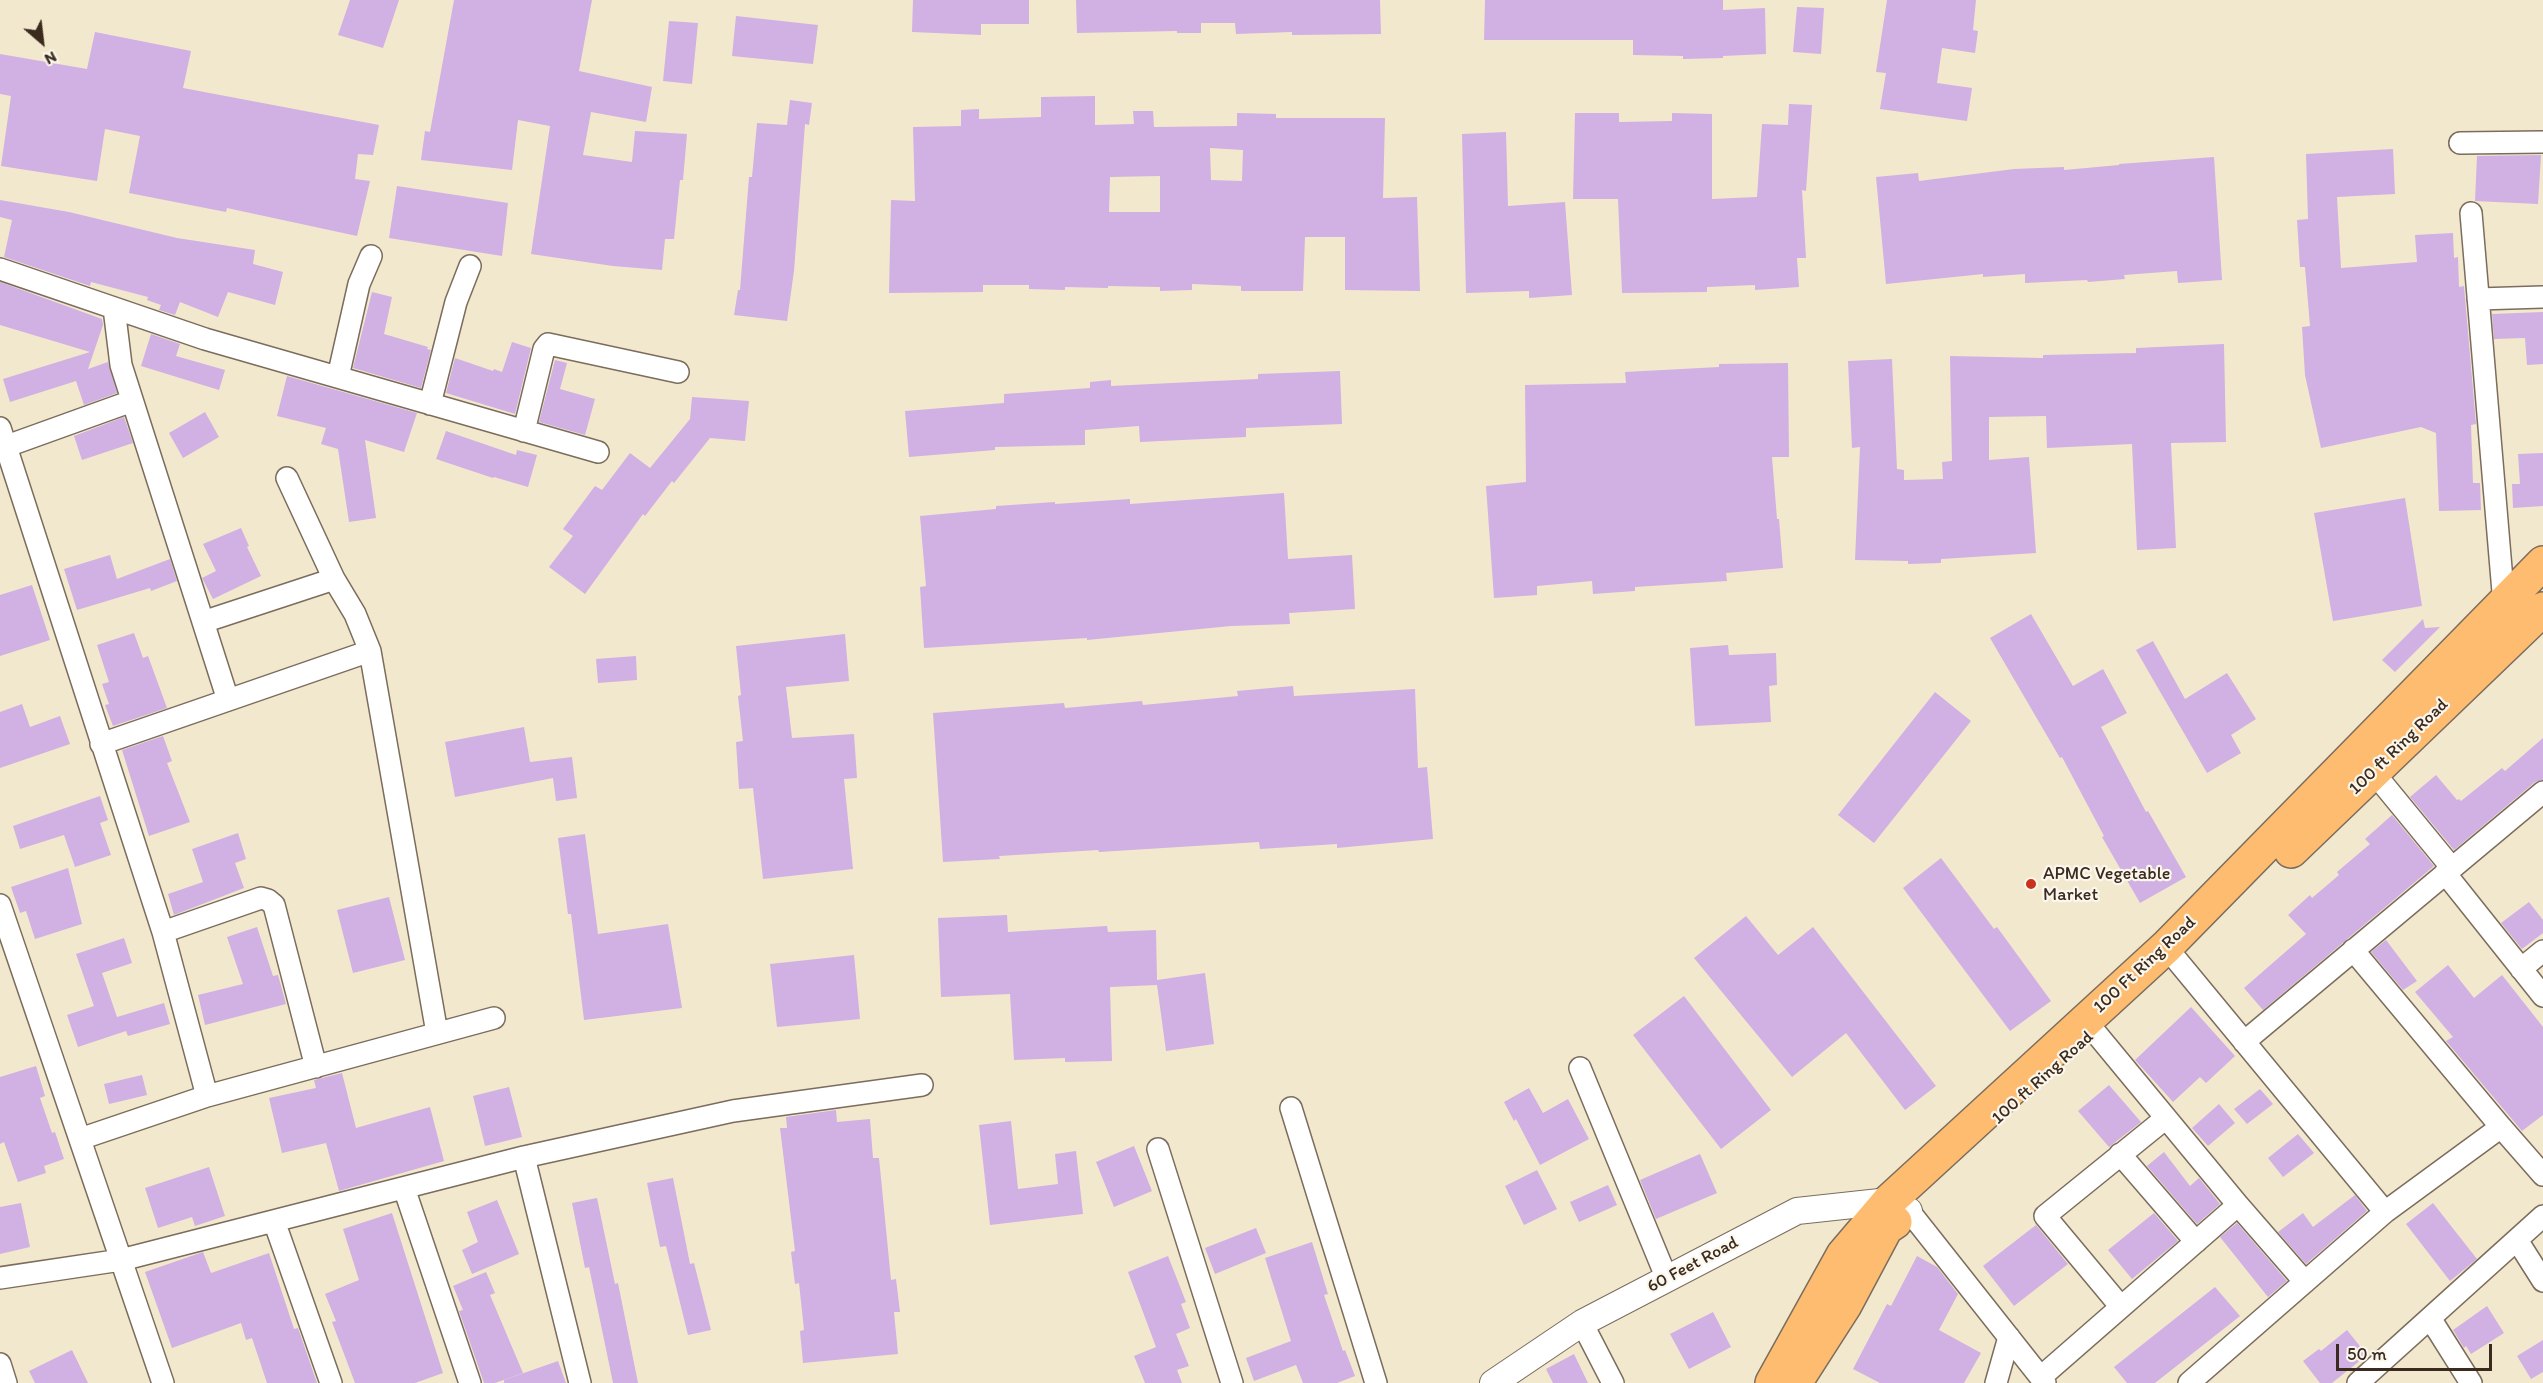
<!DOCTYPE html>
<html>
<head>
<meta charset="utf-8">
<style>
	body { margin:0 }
	#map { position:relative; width:2543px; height:1383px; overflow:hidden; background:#f2e8ce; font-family:Itim,sans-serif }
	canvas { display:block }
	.north { position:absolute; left:12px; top:12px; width:60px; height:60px; -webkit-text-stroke:4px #fbf7ec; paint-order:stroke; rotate:152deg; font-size:16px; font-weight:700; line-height:24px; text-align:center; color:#3b2a1e }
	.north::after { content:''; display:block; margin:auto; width:21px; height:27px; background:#3b2a1e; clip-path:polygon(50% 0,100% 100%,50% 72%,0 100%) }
	.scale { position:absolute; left:2336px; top:1344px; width:156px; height:27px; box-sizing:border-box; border:3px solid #3b2a1e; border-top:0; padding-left:8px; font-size:18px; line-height:21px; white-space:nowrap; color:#3b2a1e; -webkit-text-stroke:4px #fbf7ec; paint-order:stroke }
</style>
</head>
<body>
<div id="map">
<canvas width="2543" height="1383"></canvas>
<div class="north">N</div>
<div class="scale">50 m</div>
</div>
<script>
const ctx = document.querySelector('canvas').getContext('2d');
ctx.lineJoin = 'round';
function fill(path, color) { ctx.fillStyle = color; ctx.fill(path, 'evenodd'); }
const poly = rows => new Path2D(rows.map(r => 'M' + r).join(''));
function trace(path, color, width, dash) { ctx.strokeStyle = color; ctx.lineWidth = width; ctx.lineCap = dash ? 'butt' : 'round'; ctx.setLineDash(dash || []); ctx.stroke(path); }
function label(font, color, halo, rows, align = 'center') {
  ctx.font = font + ' Itim,sans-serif'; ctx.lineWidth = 4.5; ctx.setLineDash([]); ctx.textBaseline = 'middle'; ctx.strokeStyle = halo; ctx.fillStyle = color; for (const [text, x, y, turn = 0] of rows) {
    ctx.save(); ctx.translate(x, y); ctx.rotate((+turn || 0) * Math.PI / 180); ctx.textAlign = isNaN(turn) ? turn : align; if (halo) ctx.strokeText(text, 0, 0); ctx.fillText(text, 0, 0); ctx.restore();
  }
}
const building = poly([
	[350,0,399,0,383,48,338,35],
	[454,0,592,0,579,71,652,87,646,122,591,112,583,155,632,162,635,131,687,134,683,180,680,180,674,239,665,239,662,270,613,266,531,254,550,126,518,120,512,170,421,160,425,131,430,132],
	[913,0,1029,0,1029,24,981,24,981,35,912,32],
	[1076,0,1380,0,1381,34,1292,35,1292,32,1236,34,1235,23,1201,23,1201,33,1177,33,1177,31,1077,33],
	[1485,0,1723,0,1723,10,1765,8,1766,54,1723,56,1723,58,1683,59,1683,56,1633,55,1633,40,1484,40],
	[1887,0,1976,0,1973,30,1978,31,1975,53,1942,48,1937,83,1972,88,1967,121,1880,109,1886,73,1876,72],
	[1797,7,1824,8,1821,54,1793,52],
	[736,16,818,25,813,64,732,56],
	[669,21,698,23,692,84,663,81],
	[95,32,191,51,183,88,379,125,373,155,358,154,355,179,370,181,357,236,227,208,226,212,129,193,140,136,105,129,97,181,1,166,11,96,0,94,0,54,87,69],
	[1095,96,1095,125,1134,124,1133,111,1153,111,1154,127,1237,126,1237,113,1276,114,1276,118,1385,118,1383,198,1417,197,1420,291,1345,290,1345,237,1305,237,1303,291,1241,291,1241,286,1192,284,1192,290,1160,291,1160,287,1108,286,1108,288,1065,287,1065,290,1029,289,1029,285,983,285,983,292,889,293,891,200,915,201,913,127,961,126,961,110,979,109,979,119,1041,117,1041,97],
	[1210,148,1243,150,1242,181,1211,180],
	[1160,176,1160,212,1109,212,1110,177],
	[790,100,812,103,809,125,805,124,794,271,787,321,734,315,738,290,740,290,749,177,752,177,757,123,787,125],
	[1789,104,1812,105,1806,191,1802,190,1806,258,1797,258,1799,287,1755,290,1755,285,1707,287,1707,292,1622,293,1618,199,1573,199,1575,113,1619,113,1619,122,1672,121,1672,113,1712,114,1712,199,1757,197,1762,124,1788,125],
	[1506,132,1508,206,1565,202,1572,295,1529,298,1529,291,1466,293,1462,134],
	[2393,149,2395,194,2337,197,2341,268,2417,262,2415,235,2453,233,2454,258,2458,257,2459,287,2464,286,2476,424,2471,425,2473,483,2480,483,2481,510,2439,511,2436,433,2421,427,2321,448,2305,375,2302,327,2310,326,2305,267,2300,267,2297,220,2308,219,2306,154],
	[2541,155,2538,204,2475,201,2477,156],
	[2214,157,2222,280,2178,283,2177,271,2124,275,2125,279,2088,282,2087,280,2025,283,2025,274,1983,277,1983,274,1886,284,1876,177,1918,173,1919,181,2014,169,2064,167,2064,170,2119,165,2119,164],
	[397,186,508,203,502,256,389,238],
	[0,200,69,212,177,238,255,250,253,264,283,272,275,305,228,292,218,317,180,302,175,315,159,310,161,305,147,300,148,297,91,282,90,286,4,257,12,220,0,217],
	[0,282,102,319,103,325,88,369,108,362,117,393,84,405,76,381,10,402,3,379,90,352,0,325],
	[372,292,392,297,384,334,428,347,427,349,431,350,421,388,353,368],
	[2543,312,2543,364,2527,365,2525,338,2494,339,2492,314],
	[151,334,180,344,176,356,225,370,219,390,141,366],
	[512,342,531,348,515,414,446,393,455,358,493,371,494,369,502,372],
	[2224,344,2226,442,2171,443,2176,548,2137,550,2132,444,2047,448,2046,416,1989,417,1989,460,2029,457,2036,553,1941,559,1941,563,1908,564,1908,561,1855,560,1860,447,1852,448,1848,361,1892,359,1897,469,1904,470,1904,480,1943,479,1942,462,1952,461,1950,356,2043,358,2043,355,2136,353,2136,348],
	[555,360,567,363,560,389,595,399,585,435,539,422],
	[1788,363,1789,457,1772,457,1777,519,1779,519,1783,568,1726,573,1727,581,1635,587,1635,591,1593,594,1592,581,1537,586,1537,595,1494,598,1486,486,1526,482,1525,385,1626,383,1625,372,1719,367,1719,364],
	[1340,371,1342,424,1246,428,1246,437,1140,442,1139,426,1085,430,1085,445,995,447,995,450,909,457,905,411,1004,403,1004,394,1090,388,1090,382,1111,380,1111,386,1192,382,1258,379,1258,374],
	[287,376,417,413,404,452,365,440,376,518,349,522,338,449,321,444,326,428,277,416],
	[692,397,749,401,745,441,710,438,674,483,672,481,645,516,643,514,585,594,549,567,573,536,563,529,595,486,602,490,630,453,650,468,690,419],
	[205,412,219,437,183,458,169,433],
	[124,417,133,443,82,460,74,436],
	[446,431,516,455,517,450,537,455,528,487,494,477,493,478,436,459],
	[2543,453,2543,506,2513,508,2512,484,2520,484,2518,454],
	[1284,493,1288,559,1352,555,1355,609,1289,613,1290,624,1231,626,1087,640,1087,638,924,648,920,587,926,586,920,516,996,509,996,506,1055,502,1055,504,1130,499,1130,504],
	[2405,498,2422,606,2333,621,2314,513],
	[241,528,249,546,247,547,261,576,213,599,202,578,216,571,203,544],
	[110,555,117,579,170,559,177,581,151,591,150,588,77,610,64,569],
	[32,585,50,640,0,656,0,595],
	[2031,614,2073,686,2103,669,2127,713,2101,727,2146,812,2148,811,2186,877,2140,903,2102,837,2104,836,2062,757,2060,758,1990,638],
	[2423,619,2425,628,2440,627,2395,672,2382,660],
	[134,633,143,658,148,656,167,708,113,726,105,705,109,704,102,684,109,682,97,645],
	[845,634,849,681,786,687,792,738,854,734,857,778,844,779,853,869,763,879,753,788,739,789,736,742,743,741,738,696,741,695,736,646],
	[2153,641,2185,699,2227,673,2256,719,2231,735,2241,753,2207,773,2136,650],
	[1728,645,1729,655,1776,653,1777,685,1769,686,1771,722,1695,726,1690,648],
	[636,656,637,680,598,683,596,659],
	[1293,686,1294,696,1415,689,1418,768,1427,767,1433,839,1337,848,1337,844,1260,849,1259,842,1099,852,1098,850,999,856,1000,859,943,862,933,713,1064,703,1065,708,1142,701,1143,705,1238,696,1237,691],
	[1935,692,1971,721,1874,843,1838,815],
	[22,704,30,727,60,716,70,744,0,768,0,712],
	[524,727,530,762,572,757,577,798,556,801,553,778,455,797,445,742],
	[163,736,172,761,167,763,190,822,149,836,122,750],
	[2543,738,2543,780,2535,782,2454,850,2410,797,2436,775,2457,800,2459,799,2461,801,2502,768,2505,771],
	[100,796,108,820,100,823,111,855,75,867,64,835,20,849,13,826],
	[2392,815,2434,866,2263,1010,2244,988,2306,934,2288,915,2310,895,2312,898,2339,875,2337,872,2370,844,2365,839],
	[238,833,246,859,235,863,244,888,174,915,168,894,203,882,192,849],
	[585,834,598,934,668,924,682,1008,584,1020,571,914,568,914,558,838],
	[1941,858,1994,929,1997,927,2051,1001,2010,1031,1903,888],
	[68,868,82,924,35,939,26,911,20,913,11,887],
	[389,897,405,960,353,973,337,910],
	[2529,902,2543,920,2543,933,2522,949,2501,923],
	[1007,915,1008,932,1107,926,1108,932,1156,930,1157,980,1205,973,1214,1044,1166,1051,1157,985,1110,987,1112,1061,1065,1062,1065,1058,1014,1060,1010,994,941,997,938,918],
	[1746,916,1778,955,1813,927,1936,1086,1905,1110,1846,1033,1792,1077,1694,958],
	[257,927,273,976,278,975,286,1004,205,1025,198,995,243,984,227,937],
	[124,938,132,963,102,973,117,1017,164,1003,170,1024,128,1036,126,1031,78,1047,67,1015,94,1006,76,954],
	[2386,940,2417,981,2403,990,2371,952],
	[854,955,860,1019,777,1027,770,964],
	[2448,965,2474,998,2502,975,2543,1027,2543,1115,2522,1131,2446,1041,2453,1037,2415,992],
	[1684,996,1771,1110,1721,1149,1633,1035],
	[2191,1007,2235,1056,2206,1083,2200,1077,2173,1102,2135,1060],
	[36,1066,45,1096,40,1098,52,1133,55,1132,64,1159,44,1166,46,1173,18,1182,4,1142,0,1144,0,1077],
	[342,1073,356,1128,430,1107,444,1161,339,1191,326,1143,282,1153,269,1098,316,1088,314,1080],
	[142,1075,147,1095,109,1104,104,1084],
	[2109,1085,2141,1122,2109,1147,2078,1111],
	[509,1087,522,1137,485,1146,473,1096],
	[1529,1088,1543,1113,1568,1099,1589,1139,1540,1165,1516,1119,1514,1121,1504,1102],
	[2260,1089,2273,1104,2247,1124,2234,1109],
	[2219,1104,2235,1123,2208,1146,2192,1128],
	[836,1110,837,1122,870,1119,873,1158,879,1158,891,1280,896,1279,900,1312,894,1312,898,1354,803,1363,800,1331,804,1330,799,1283,795,1284,791,1252,795,1251,780,1128,787,1128,786,1117],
	[1011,1121,1018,1189,1058,1184,1055,1154,1076,1151,1083,1214,990,1225,979,1125],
	[2298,1134,2314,1153,2283,1177,2268,1158],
	[1134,1146,1152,1191,1114,1207,1096,1162],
	[2164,1152,2190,1186,2199,1178,2220,1204,2197,1224,2147,1166],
	[1700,1154,1717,1193,1656,1219,1640,1180],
	[209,1167,225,1216,195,1226,192,1217,158,1228,145,1188],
	[1537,1170,1557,1209,1524,1225,1505,1186],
	[673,1178,690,1264,694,1263,711,1330,688,1335,666,1246,660,1247,647,1183],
	[1608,1185,1617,1205,1579,1222,1570,1202],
	[2355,1195,2367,1211,2306,1264,2278,1232,2303,1213,2313,1227],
	[597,1198,615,1284,618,1283,638,1383,613,1383,589,1267,585,1268,572,1203],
	[497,1200,519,1254,472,1274,462,1250,478,1242,467,1212],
	[21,1203,30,1247,0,1254,0,1207],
	[2433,1203,2477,1259,2450,1281,2406,1224],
	[392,1213,443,1373,415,1383,355,1383,332,1322,336,1321,325,1294,359,1280,343,1229],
	[2154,1213,2178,1241,2132,1279,2108,1250],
	[2237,1223,2287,1281,2268,1297,2220,1237],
	[2036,1225,2068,1264,2014,1306,1983,1266],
	[1256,1228,1266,1253,1215,1274,1205,1248],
	[1312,1242,1328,1294,1324,1295,1343,1351,1345,1350,1355,1376,1337,1383,1303,1383,1296,1365,1254,1381,1246,1358,1291,1341,1265,1258],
	[203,1252,211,1273,269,1253,294,1329,298,1328,317,1383,267,1383,252,1338,246,1340,241,1323,172,1348,145,1272],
	[1168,1256,1186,1302,1181,1304,1190,1328,1176,1334,1189,1366,1177,1370,1182,1383,1145,1383,1134,1356,1156,1347,1128,1272],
	[1917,1256,1937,1267,1958,1294,1939,1330,1981,1353,1964,1383,1880,1383,1853,1369,1887,1304,1891,1306],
	[486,1272,495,1293,490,1295,523,1373,495,1383,484,1383,459,1311,463,1310,453,1286],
	[2215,1287,2240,1316,2155,1383,2127,1383,2114,1367],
	[2487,1306,2504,1333,2471,1354,2466,1346,2464,1348,2453,1330],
	[1713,1312,1731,1347,1689,1369,1670,1334],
	[2347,1330,2367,1355,2332,1383,2320,1383,2303,1361,2319,1349,2321,1351],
	[2543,1340,2543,1372,2531,1379,2517,1356],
	[72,1350,88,1383,35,1383,29,1371],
	[1574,1354,1588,1383,1553,1383,1546,1369],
	[558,1361,566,1383,504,1383,504,1380]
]);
const minor = poly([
	[2460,143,2543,142],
	[2471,213,2504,604],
	[0,269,205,339,598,452],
	[2478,299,2543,297],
	[114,308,121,365,228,700],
	[338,377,359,284,371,256],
	[430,404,456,302,470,266],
	[0,428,163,932,207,1096,80,1139],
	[524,431,544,349,548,344,678,372],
	[7,446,132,401],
	[287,478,334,579,355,614,370,651,437,1033],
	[203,622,334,579],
	[101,744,370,651],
	[2374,773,2452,868],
	[2445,873,2543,996],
	[0,905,163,1383],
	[163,932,261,898,268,900,274,905,316,1067],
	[2166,947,2385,1212,2501,1127,2543,1175],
	[2353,950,2501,1127],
	[2521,969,2543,951],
	[2095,1032,2238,1205,2305,1282],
	[2244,1042,2543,792],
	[1580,1068,1667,1279],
	[207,1096,494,1018],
	[1291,1108,1376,1383],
	[1158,1149,1232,1383],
	[2120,1154,2196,1242],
	[524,1157,580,1383],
	[404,1188,470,1383],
	[1909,1211,2045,1383],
	[274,1221,331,1383],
	[2517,1240,2543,1281],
	[0,1278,121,1260,524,1157,733,1111,922,1085],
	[2121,1307,2045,1216,2166,1118],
	[2430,1318,2471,1383],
	[1582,1323,1613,1383],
	[0,1364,6,1383],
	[2041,1377,2238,1205],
	[1996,1383,2009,1337],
	[2189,1383,2385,1212],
	[2358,1383,2543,1216]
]);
const tertiary = poly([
	[1493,1383,1582,1323,1797,1211,1889,1201,1909,1211]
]);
const primary = poly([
	[2291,851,2543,609],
	[1772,1383,1843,1255,1889,1201,2166,947,2543,563],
	[1795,1383,1845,1305,1886,1228,1895,1222]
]);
const markers = [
	[2031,884,6,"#c8321e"]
];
const streetNames = [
	["100 ft Ring Road",2399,747,-44],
	["100 Ft Ring Road",2145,965,-43],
	["100 ft Ring Road",2043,1078,-42],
	["60 Feet Road",1693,1265,-28]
];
const poiNames = [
	["APMC Vegetable",2043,874],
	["Market",2043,895]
];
fill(building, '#d1b0e3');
trace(minor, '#7b6c5c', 24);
trace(tertiary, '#7b6c5c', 28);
trace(primary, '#7b6c5c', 36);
trace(minor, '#fff', 21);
trace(tertiary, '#fff', 26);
trace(primary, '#fdbc70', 33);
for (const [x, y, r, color] of markers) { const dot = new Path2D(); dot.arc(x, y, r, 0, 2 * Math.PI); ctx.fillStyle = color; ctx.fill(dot); trace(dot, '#fbf7ec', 2); }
label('18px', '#3b2a1e', '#fbf7ec', streetNames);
label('18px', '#3b2a1e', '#fbf7ec', poiNames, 'left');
</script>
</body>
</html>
